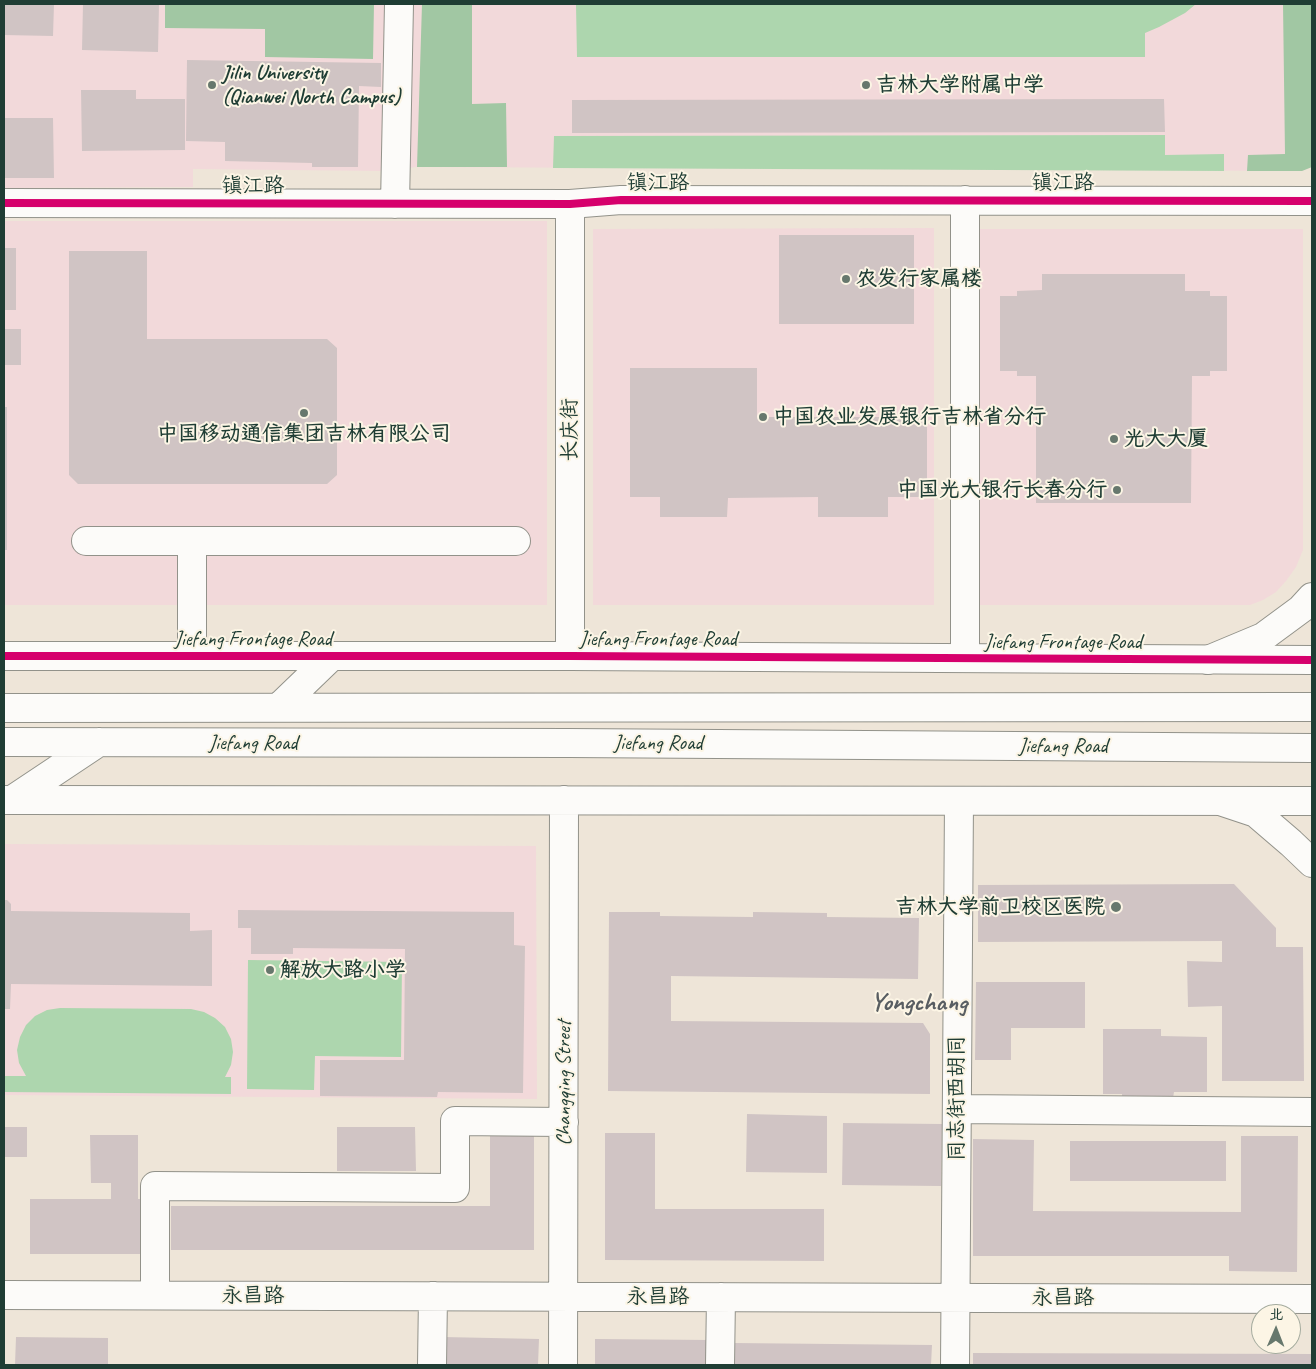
<!DOCTYPE html>
<html>
<head>
<meta charset="utf-8">
<style>
	body { margin:0 }
	#map { position:relative; width:1316px; height:1369px; overflow:hidden; background:#eee5d8; font-family:Caveat,"LXGW WenKai TC",sans-serif }
	canvas { display:block }
	.frame { position:absolute; inset:0; border:5px solid #1f3d34; pointer-events:none }
	.north { position:absolute; left:1251px; top:1304px; width:50px; height:50px; box-sizing:border-box; background:#fcf5e5; border:1px solid #a4ab9e; border-radius:50%; rotate:1deg; font-size:14px; font-weight:700; line-height:20px; text-align:center; color:#1f3d34 }
	.north::after { content:''; display:block; margin:auto; width:18px; height:22px; background:#67786d; clip-path:polygon(50% 0,100% 100%,50% 72%,0 100%) }
</style>
</head>
<body>
<div id="map">
<canvas width="1316" height="1369"></canvas>
<div class="frame"></div>
<div class="north">北</div>
</div>
<script>
const ctx = document.querySelector('canvas').getContext('2d');
ctx.lineJoin = 'round';
function fill(path, color) { ctx.fillStyle = color; ctx.fill(path, 'evenodd'); }
const poly = rows => new Path2D(rows.map(r => 'M' + r).join(''));
function trace(path, color, width, dash) { ctx.strokeStyle = color; ctx.lineWidth = width; ctx.lineCap = dash ? 'butt' : 'round'; ctx.setLineDash(dash || []); ctx.stroke(path); }
function label(font, color, halo, rows, align = 'center') {
  ctx.font = font + ' Caveat,"LXGW WenKai TC",sans-serif'; ctx.lineWidth = 4; ctx.setLineDash([]); ctx.textBaseline = 'middle'; ctx.strokeStyle = halo; ctx.fillStyle = color; for (const [text, x, y, turn = 0] of rows) {
    ctx.save(); ctx.translate(x, y); ctx.rotate((+turn || 0) * Math.PI / 180); ctx.textAlign = isNaN(turn) ? turn : align; if (halo) ctx.strokeText(text, 0, 0); ctx.fillText(text, 0, 0); ctx.restore();
  }
}
const built = poly([
	[4,4,1312,4,1312,167,1302,171,417,167,381,171,193,169,193,187,4,188],
	[4,221,547,221,547,605,4,605],
	[934,228,934,605,593,605,593,229],
	[972,229,1303,229,1303,550,1296,567,1286,581,1276,592,1263,600,1250,605,972,605],
	[4,844,536,846,537,1099,4,1095]
]);
const green = poly([
	[583,4,1196,4,1185,13,1159,27,1145,33,1145,57,577,57,576,5,584,5],
	[1165,135,1165,155,1224,154,1224,171,553,168,554,136],
	[248,960,402,962,401,1057,315,1056,314,1090,247,1089],
	[60,1008,191,1009,204,1012,215,1018,225,1027,231,1039,233,1052,231,1065,225,1077,231,1077,231,1094,4,1092,4,1076,26,1076,19,1063,17,1050,20,1037,26,1025,35,1016,47,1010]
]);
const forest = poly([
	[165,4,374,4,373,59,265,57,265,29,165,28],
	[422,4,472,4,472,104,506,103,507,167,417,167],
	[1283,4,1312,4,1312,167,1302,171,1247,171,1248,155,1285,154]
]);
const building = poly([
	[4,4,54,4,53,36,4,35],
	[83,4,159,4,158,52,82,50],
	[187,60,381,63,381,87,359,86,358,167,312,167,312,163,225,161,225,142,186,141],
	[81,90,136,90,136,99,185,99,185,150,82,151],
	[1164,99,1165,132,572,133,572,100],
	[4,118,53,118,54,178,4,178],
	[779,235,914,235,914,324,779,324],
	[4,248,16,248,16,310,4,310],
	[69,251,147,251,147,339,327,339,337,348,337,475,327,484,78,484,69,475],
	[1042,274,1185,274,1185,291,1210,291,1210,296,1227,296,1227,371,1210,371,1210,376,1192,376,1191,503,1036,503,1036,376,1017,376,1017,371,1000,371,1000,296,1017,296,1017,291,1042,290],
	[4,329,21,329,21,365,4,365],
	[630,368,757,368,757,417,927,417,927,497,888,497,888,517,818,517,818,497,728,498,727,517,660,517,660,497,630,497],
	[4,407,7,407,7,550,4,550],
	[1234,884,1276,928,1276,947,1303,947,1304,1081,1222,1081,1222,1006,1188,1007,1187,961,1222,962,1222,941,978,942,978,885],
	[4,900,7,900,11,904,11,911,190,913,190,931,212,930,212,986,11,984,10,1009,4,1009],
	[238,910,514,912,514,945,525,946,523,1093,438,1092,437,1097,320,1096,320,1060,404,1060,405,949,293,948,293,954,251,954,251,928,238,928],
	[609,912,660,912,660,916,753,917,753,912,827,913,827,917,919,918,918,979,671,976,671,1021,923,1023,930,1034,930,1094,608,1091],
	[976,982,1085,982,1085,1028,1011,1028,1011,1060,975,1060],
	[1103,1029,1161,1029,1161,1036,1207,1037,1207,1092,1174,1092,1173,1098,1122,1097,1122,1094,1103,1094],
	[747,1114,827,1116,827,1173,746,1172],
	[843,1123,942,1124,941,1186,842,1185],
	[4,1127,27,1127,27,1157,4,1157],
	[337,1127,415,1127,416,1171,337,1171],
	[605,1133,655,1133,655,1209,824,1209,824,1261,605,1260],
	[490,1134,534,1134,534,1250,171,1250,171,1206,490,1206],
	[90,1135,138,1135,138,1199,146,1199,146,1254,30,1254,30,1199,111,1199,111,1183,91,1183],
	[1241,1136,1298,1136,1297,1272,1229,1271,1229,1256,973,1256,973,1139,1034,1140,1033,1211,1241,1212],
	[1070,1141,1226,1141,1226,1181,1070,1181],
	[16,1337,108,1338,108,1365,15,1365],
	[443,1337,539,1339,538,1365,443,1365],
	[595,1339,709,1340,709,1365,595,1365],
	[733,1343,932,1345,931,1365,733,1365],
	[973,1353,1312,1354,1312,1365,973,1365]
]);
const minor = poly([
	[965,200,965,658],
	[4,203,570,204,621,200,1312,201],
	[395,204,399,4],
	[86,541,516,541],
	[192,541,192,656],
	[4,656,570,656,1312,660],
	[570,656,570,204],
	[4,800,1312,801],
	[957,1109,1312,1112],
	[4,1295,1312,1299],
	[155,1295,155,1186,455,1188,455,1121,564,1122],
	[432,1365,433,1296],
	[563,1365,564,800],
	[720,1365,721,1297],
	[955,1365,959,801]
]);
const major = poly([
	[1208,660,1263,637,1301,609,1312,597],
	[279,707,332,656],
	[4,708,1312,707],
	[4,742,569,743,1312,748],
	[12,800,99,742],
	[1223,802,1256,813,1291,843,1312,863]
]);
const cycleway = poly([
	[4,203,570,204,621,200,1312,201],
	[4,656,570,656,1312,660]
]);
const markers = [
	[212,85,5,"#67786d"],
	[866,85,5,"#67786d"],
	[846,279,5,"#67786d"],
	[304,413,5,"#67786d"],
	[763,417,5,"#67786d"],
	[1114,439,5,"#67786d"],
	[1117,490,5,"#67786d"],
	[1116,907,6,"#67786d"],
	[270,970,5,"#67786d"]
];
const poiNames = [
	["Jilin University",222,73],
	["(Qianwei North Campus)",222,97],
	["吉林大学附属中学",876,85],
	["农发行家属楼",856,279],
	["中国农业发展银行吉林省分行",773,417],
	["中国移动通信集团吉林有限公司",304,434,"center"],
	["光大大厦",1124,439],
	["中国光大银行长春分行",1107,490,"right"],
	["吉林大学前卫校区医院",1105,907,"right"],
	["解放大路小学",280,970]
];
const streetNames = [
	["镇江路",658,183],
	["镇江路",1063,183],
	["镇江路",253,186],
	["长庆街",570,430,-90],
	["Jiefang Frontage Road",253,639],
	["Jiefang Frontage Road",658,639],
	["Jiefang Frontage Road",1063,642],
	["Jiefang Road",253,743],
	["Jiefang Road",658,743],
	["Jiefang Road",1063,746],
	["Changqing Street",564,1083,-90],
	["同志街西胡同",957,1098,-90],
	["永昌路",253,1296],
	["永昌路",658,1297],
	["永昌路",1063,1298]
];
const districtNames = [
	["Yongchang",919,1003]
];
fill(built, '#f2d9da');
fill(green, '#add6ae');
fill(forest, '#a1c7a3');
fill(building, '#d0c4c4');
trace(minor, '#92928a', 30);
trace(major, '#92928a', 30);
trace(minor, '#fcfbf9', 28);
trace(major, '#fcfbf9', 28);
trace(cycleway, '#d6006c', 8);
for (const [x, y, r, color] of markers) { const dot = new Path2D(); dot.arc(x, y, r, 0, 2 * Math.PI); ctx.fillStyle = color; ctx.fill(dot); trace(dot, '#fcf5e5', 2); }
label('bold 21px', '#1f3d34', '#fcf5e5', poiNames, 'left');
label('21px', '#1f3d34', '#fcf5e5', streetNames);
label('bold 26px', '#595e62', '#fcf5e5', districtNames);
</script>
</body>
</html>
